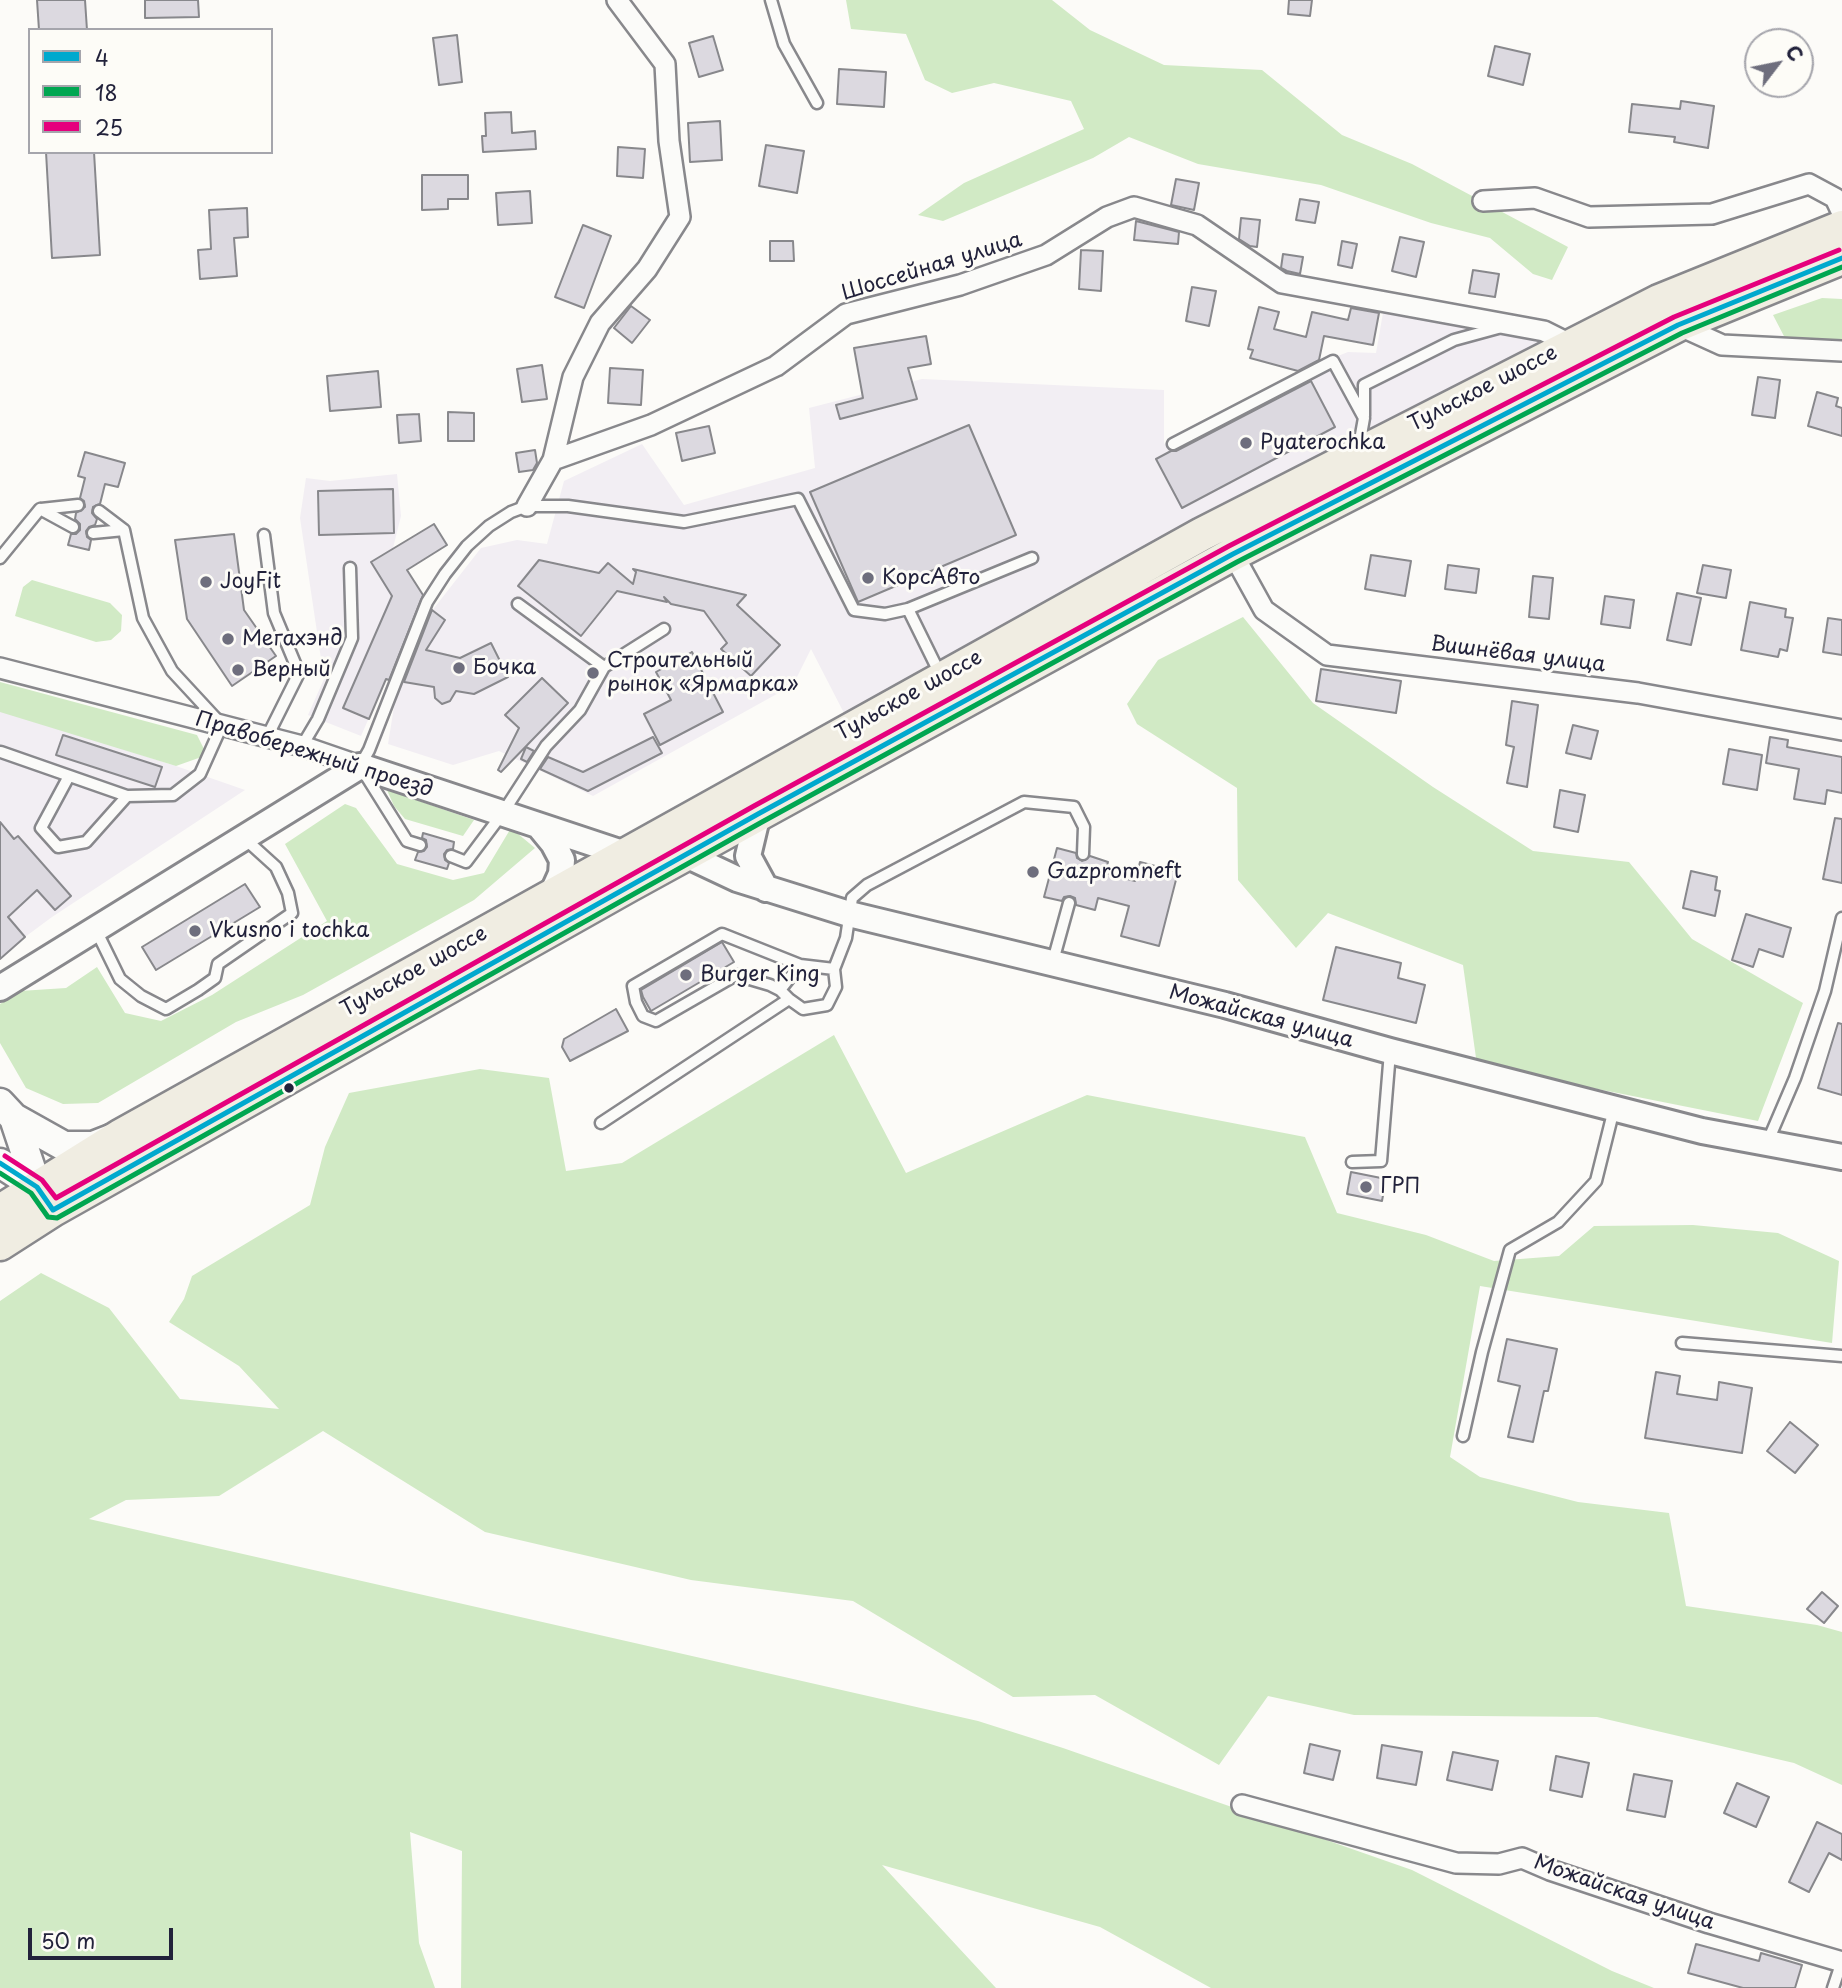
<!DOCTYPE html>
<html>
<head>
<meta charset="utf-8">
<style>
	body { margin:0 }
	#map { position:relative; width:1842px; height:1988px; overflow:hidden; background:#fcfbf8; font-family:"Playpen Sans",sans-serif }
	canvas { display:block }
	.legend { position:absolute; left:28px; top:28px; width:245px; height:126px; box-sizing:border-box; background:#fdfcf7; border:2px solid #a5a5ac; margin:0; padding:9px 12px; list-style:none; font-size:21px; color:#22223b }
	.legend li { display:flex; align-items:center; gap:14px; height:35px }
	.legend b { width:35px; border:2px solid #a5a5ac }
	.north { position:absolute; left:1744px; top:28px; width:70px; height:70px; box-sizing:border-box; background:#fdfcf7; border:2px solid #a5a5ac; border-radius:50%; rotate:58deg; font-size:19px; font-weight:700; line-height:28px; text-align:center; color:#22223b }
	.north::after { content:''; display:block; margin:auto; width:24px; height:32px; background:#6e6e7d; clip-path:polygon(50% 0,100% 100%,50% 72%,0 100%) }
	.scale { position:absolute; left:28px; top:1928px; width:145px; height:32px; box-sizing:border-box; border:4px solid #22223b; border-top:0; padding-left:9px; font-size:21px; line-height:24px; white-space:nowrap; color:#22223b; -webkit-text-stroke:5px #fdfcf7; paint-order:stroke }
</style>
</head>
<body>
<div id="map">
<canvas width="1842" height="1988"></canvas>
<ul class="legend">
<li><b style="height:9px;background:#00a9ce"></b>4</li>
<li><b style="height:9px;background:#00a651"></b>18</li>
<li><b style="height:9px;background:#e5007d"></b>25</li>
</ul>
<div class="north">С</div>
<div class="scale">50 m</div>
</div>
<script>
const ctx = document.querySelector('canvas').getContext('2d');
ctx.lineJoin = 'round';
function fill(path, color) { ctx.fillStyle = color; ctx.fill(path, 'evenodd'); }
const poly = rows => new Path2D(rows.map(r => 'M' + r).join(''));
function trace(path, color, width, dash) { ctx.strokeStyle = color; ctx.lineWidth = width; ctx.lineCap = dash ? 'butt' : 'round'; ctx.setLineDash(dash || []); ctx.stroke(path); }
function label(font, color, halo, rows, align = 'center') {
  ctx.font = font + ' "Playpen Sans",sans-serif'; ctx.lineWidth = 6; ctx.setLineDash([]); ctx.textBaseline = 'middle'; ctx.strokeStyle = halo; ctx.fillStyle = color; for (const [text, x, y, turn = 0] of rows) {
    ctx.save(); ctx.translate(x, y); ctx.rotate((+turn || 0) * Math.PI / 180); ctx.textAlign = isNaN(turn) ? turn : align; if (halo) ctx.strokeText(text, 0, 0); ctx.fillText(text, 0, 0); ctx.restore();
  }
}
const built = poly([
	[1384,307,1550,337,845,715,811,649,793,685,593,796,499,751,453,765,388,744,394,707,424,621,481,548,517,540,547,544,564,481,642,444,684,505,815,468,809,408,922,379,1164,390,1164,444,1318,364,1348,352,1376,353],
	[397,474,401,516,393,548,423,595,361,736,308,715,324,679,300,518,306,478,330,481],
	[0,710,176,766,245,790,52,917,25,937,0,959]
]);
const green = poly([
	[846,0,1052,0,1090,30,1164,65,1262,70,1342,135,1412,164,1568,247,1552,280,1533,274,1490,238,1431,223,1321,185,1198,164,1129,137,1093,158,943,221,918,215,964,183,1084,129,1071,101,994,83,952,93,925,80,906,34,851,29],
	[1822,298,1842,299,1842,346,1786,340,1773,315],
	[32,580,110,603,122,615,121,631,111,640,96,642,15,616,23,587],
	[1243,617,1313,703,1433,787,1533,851,1629,862,1692,939,1803,1003,1758,1121,1477,1065,1463,965,1328,913,1296,948,1238,880,1237,788,1137,724,1127,704,1158,660],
	[0,682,197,735,207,755,176,766,0,712],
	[387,790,474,820,463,836,405,819,394,806],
	[345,804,356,808,397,864,453,880,484,873,511,828,535,848,474,900,303,995,236,1022,98,1103,63,1104,26,1088,0,1043,0,1004,20,991,66,988,97,967,125,1013,161,1021,212,995,327,921,285,844],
	[834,1035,906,1173,1087,1095,1305,1137,1337,1213,1426,1235,1494,1261,1559,1256,1594,1226,1693,1225,1778,1233,1839,1261,1832,1343,1480,1286,1450,1457,1480,1477,1578,1502,1669,1513,1686,1606,1817,1625,1842,1632,1842,1785,1794,1763,1597,1717,1354,1715,1268,1696,1219,1765,1095,1695,1013,1697,853,1601,691,1580,485,1532,323,1431,219,1496,126,1500,89,1519,978,1721,1063,1748,1412,1870,1612,1971,1654,1988,1211,1988,1100,1927,882,1865,996,1988,461,1988,462,1851,410,1832,419,1943,435,1988,0,1988,0,1301,41,1273,109,1308,180,1399,279,1409,239,1366,169,1322,184,1299,192,1276,310,1205,325,1147,349,1093,480,1069,549,1078,566,1171,622,1163]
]);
const building = poly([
	[37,0,85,0,87,30,39,30,37,0],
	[145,0,198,0,199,17,145,18,145,0],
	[1289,0,1312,0,1310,16,1288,14,1289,0],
	[457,35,462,82,439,85,433,38,457,35],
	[713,36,723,70,699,77,689,43,713,36],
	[1495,46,1530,54,1523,85,1488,76,1495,46],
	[839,69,886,72,884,107,837,104,839,69],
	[1681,101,1714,106,1708,148,1674,142,1675,137,1629,132,1632,104,1680,109,1681,101],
	[511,112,512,133,535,131,536,149,483,152,482,136,486,136,485,113,511,112],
	[720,121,722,160,690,162,688,123,720,121],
	[766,145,804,151,797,193,759,186,766,145],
	[618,147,645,149,643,178,617,176,618,147],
	[46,152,94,152,100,255,52,258,46,152],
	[422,175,468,175,468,199,448,199,448,209,422,210,422,175],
	[1176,179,1199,183,1194,210,1171,205,1176,179],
	[530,191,532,223,498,225,496,193,530,191],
	[1300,199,1319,202,1315,223,1296,220,1300,199],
	[247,208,248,237,234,238,237,276,200,279,198,250,211,249,209,210,247,208],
	[1241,218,1260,220,1257,247,1250,246,1239,239,1241,218],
	[1136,221,1179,232,1178,244,1134,240,1136,221],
	[583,225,611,236,584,308,555,297,583,225],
	[1400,237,1424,242,1416,277,1392,271,1400,237],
	[770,241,793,241,794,261,770,261,770,241],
	[1342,241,1357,244,1352,268,1338,265,1342,241],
	[1081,250,1103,251,1101,291,1079,289,1081,250],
	[1283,254,1303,257,1300,274,1287,271,1281,268,1283,254],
	[1473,270,1499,274,1495,297,1469,293,1473,270],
	[1192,287,1216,291,1209,326,1186,321,1192,287],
	[631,306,650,320,632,343,614,328,631,306],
	[1259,307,1279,312,1274,329,1306,337,1312,312,1348,320,1351,308,1379,313,1373,345,1324,336,1319,360,1298,371,1250,358,1253,350,1248,349,1259,307],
	[926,336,931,364,908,368,917,399,840,419,836,405,863,398,854,348,926,336],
	[542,365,547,399,522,402,517,369,542,365],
	[610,368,643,370,641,405,608,403,610,368],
	[378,371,381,407,330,411,327,376,378,371],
	[1758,377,1780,380,1775,418,1752,415,1758,377],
	[1311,381,1335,427,1182,508,1156,459,1171,451,1176,451,1311,381],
	[1817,392,1838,398,1836,406,1842,408,1842,436,1808,426,1817,392],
	[448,412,474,413,474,441,448,441,448,412],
	[419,414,421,441,399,443,397,415,419,414],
	[969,425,1016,535,858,602,810,492,969,425],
	[709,426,715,453,682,461,676,433,709,426],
	[535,450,537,463,533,470,519,472,516,453,535,450],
	[85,452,125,463,118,487,105,484,100,504,93,507,92,513,97,519,95,525,89,527,86,531,87,537,91,540,89,550,68,545,71,534,76,534,80,530,80,524,75,519,76,513,85,507,84,501,80,498,85,478,78,476,85,452],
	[393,489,394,533,319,535,318,491,393,489],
	[434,524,447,545,407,570,423,595,389,680,386,679,369,719,343,708,392,596,371,562,434,524],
	[234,534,244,610,276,656,232,686,187,619,175,540,234,534],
	[1371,555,1411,561,1405,596,1365,589,1371,555],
	[539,560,599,573,608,563,633,584,636,572,633,569,746,595,737,605,780,645,751,676,721,649,727,643,704,611,671,604,664,597,667,602,617,591,581,636,518,586,539,560],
	[1448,565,1479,569,1476,593,1445,589,1448,565],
	[1703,565,1731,570,1726,598,1697,593,1703,565],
	[1533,576,1553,578,1549,619,1529,617,1533,576],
	[1677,593,1701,598,1691,645,1667,640,1677,593],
	[1605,596,1634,600,1630,628,1601,624,1605,596],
	[1750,602,1786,609,1785,617,1793,618,1787,651,1780,649,1778,657,1741,650,1750,602],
	[432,610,445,620,426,650,460,658,491,643,508,677,474,694,456,691,450,701,442,704,435,698,434,687,404,682,432,610],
	[1828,618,1842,620,1842,655,1823,652,1828,618],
	[692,652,723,712,660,745,644,714,671,700,656,672,692,652],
	[1321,669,1401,681,1396,713,1316,701,1321,669],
	[542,678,568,703,501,772,498,770,519,728,505,715,542,678],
	[1512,701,1538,705,1527,787,1507,783,1514,747,1506,745,1512,701],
	[1573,725,1598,731,1591,759,1566,753,1573,725],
	[63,735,162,767,155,787,56,755,63,735],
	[653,737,662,753,588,791,540,769,548,757,583,772,653,737],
	[1770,737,1788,740,1787,747,1842,757,1842,793,1827,790,1825,804,1794,799,1799,769,1766,763,1770,737],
	[526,747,534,751,527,762,521,759,526,747],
	[1729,749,1762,755,1757,790,1723,784,1729,749],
	[1560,790,1585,795,1578,832,1554,827,1560,790],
	[1835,818,1842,819,1842,883,1823,879,1835,818],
	[0,822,14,839,18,836,71,896,55,910,37,890,8,917,25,937,0,959,0,822],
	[423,833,454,842,453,849,447,850,444,854,445,860,449,863,447,869,415,860,418,852,424,851,427,847,426,840,422,838,423,833],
	[1057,848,1076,853,1077,858,1082,861,1090,856,1108,862,1105,873,1135,881,1140,862,1178,872,1159,946,1121,936,1129,906,1098,898,1095,910,1076,905,1075,898,1070,896,1064,897,1062,901,1044,897,1057,848],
	[1691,871,1717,877,1715,890,1720,891,1715,916,1683,908,1691,871],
	[245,884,260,907,156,970,142,947,245,884],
	[1746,914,1791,928,1783,957,1759,949,1753,967,1732,960,1746,914],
	[722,942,734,962,651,1011,643,997,641,990,722,942],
	[1336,947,1401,963,1398,978,1425,985,1416,1023,1323,1000,1336,947],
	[616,1009,628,1031,570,1061,562,1047,564,1039,616,1009],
	[1838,1023,1842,1024,1842,1095,1818,1088,1838,1023],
	[1351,1172,1386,1179,1382,1201,1347,1194,1351,1172],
	[1507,1339,1557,1349,1548,1391,1544,1391,1533,1442,1508,1437,1520,1386,1498,1381,1507,1339],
	[1656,1372,1680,1376,1677,1394,1717,1400,1719,1382,1752,1388,1742,1453,1645,1438,1656,1372],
	[1790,1422,1818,1445,1795,1473,1767,1451,1790,1422],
	[1822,1592,1838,1606,1824,1623,1807,1609,1822,1592],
	[1310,1744,1340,1751,1333,1780,1304,1773,1310,1744],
	[1382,1745,1422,1752,1416,1785,1377,1778,1382,1745],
	[1453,1752,1498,1761,1492,1790,1447,1780,1453,1752],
	[1556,1756,1589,1763,1582,1797,1550,1790,1556,1756],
	[1634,1774,1672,1781,1665,1817,1627,1810,1634,1774],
	[1737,1783,1769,1797,1756,1827,1724,1813,1737,1783],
	[1817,1822,1842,1834,1842,1860,1829,1853,1809,1892,1789,1882,1817,1822],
	[1696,1944,1759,1961,1761,1953,1802,1965,1795,1988,1743,1988,1688,1973,1696,1944]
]);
const service = poly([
	[771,0,784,44,817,103],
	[1364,416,1364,385,1454,340,1498,328],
	[1173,444,1333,361,1364,418,1359,446],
	[41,509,78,505],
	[99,511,124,530],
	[264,535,274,613,299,673,267,737],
	[0,558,40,509,73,527],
	[604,667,664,629],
	[940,674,908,609,1032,558],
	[302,746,318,719,352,638,350,568],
	[1,752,127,796,173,795,200,774,222,725,172,671,143,618,124,530,93,533],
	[69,776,41,828,58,847,86,842,127,796],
	[420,845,407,841,360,766,369,750,427,602,445,574,467,546,489,526,511,512,527,506,568,506,684,522,798,499,854,610,885,614,908,609],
	[451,856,466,862,502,814,546,746,580,710,604,667,518,604],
	[96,930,120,979,141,996,166,1009,198,990,215,978,218,964,292,913,288,893,276,867,244,838],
	[1053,961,1069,903],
	[780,990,800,965],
	[789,999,780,990,770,985,736,975,656,1021,643,1016,636,1002,633,986,722,934,800,965,834,969],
	[601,1123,789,999,803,1009,827,1005,836,987,834,969,846,938,852,898,867,885,1024,802,1074,807,1084,827,1083,854],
	[1768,1141,1795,1078,1825,991,1842,918],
	[1352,1162,1381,1161,1390,1052],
	[1682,1343,1842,1356],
	[1463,1436,1482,1352,1510,1250,1558,1222,1596,1181,1614,1109],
	[1833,1988,1842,1961]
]);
const minor = poly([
	[1483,201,1535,198,1589,217,1712,214,1809,184,1835,198,1842,213],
	[1678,325,1722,345,1842,351],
	[553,460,651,425,776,366,846,314,960,285,1046,255,1107,217,1134,207,1197,225,1282,283,1544,331,1570,344],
	[527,506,553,460,573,377,600,323,647,269,680,217,669,141,665,64,617,0],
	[1233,554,1264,610,1327,655,1638,693,1842,730],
	[0,668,302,746,360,766],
	[1242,1805,1456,1863,1499,1864,1522,1858,1550,1870,1709,1923,1842,1962]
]);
const tertiary = poly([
	[758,814,748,856,766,889],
	[539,826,553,843,562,860,561,874,552,894],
	[686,855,737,879,849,914,1225,1005,1390,1051,1702,1131,1842,1157],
	[0,988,360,766,625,854]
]);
const secondary = poly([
	[0,1103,14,1118,37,1187],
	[14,1118,64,1146,93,1146,111,1139],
	[0,1163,37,1187]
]);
const primary = poly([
	[0,1211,120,1136,1202,534,1659,301,1842,227],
	[0,1244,53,1210,628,886,1233,554,1678,325,1842,258]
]);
const bus1 = poly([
	[0,1163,37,1187,53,1210,758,814,1233,554,1678,325,1842,258]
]);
const bus2 = poly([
	[0,1173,31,1193,48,1217,57,1218,762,822,1237,562,1682,333,1842,267]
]);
const bus3 = poly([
	[5,1156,42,1180,56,1198,754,806,1229,546,1674,317,1839,250]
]);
const markers = [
	[1246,443,7,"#6e6e7d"],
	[868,578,7,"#6e6e7d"],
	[206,582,7,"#6e6e7d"],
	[228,639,7,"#6e6e7d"],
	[459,668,7,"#6e6e7d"],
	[238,670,7,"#6e6e7d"],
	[593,673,7,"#6e6e7d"],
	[1033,872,7,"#6e6e7d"],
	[195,931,7,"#6e6e7d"],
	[686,975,7,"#6e6e7d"],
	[289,1088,6,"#22223b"],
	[1366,1187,7,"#6e6e7d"]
];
const streetNames = [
	["Шоссейная улица",932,267,-17],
	["Тульское шоссе",1483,389,-27],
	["Вишнёвая улица",1518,655,7],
	["Тульское шоссе",909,696,-29],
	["Правобережный проезд",314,755,17],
	["Тульское шоссе",414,972,-29],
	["Можайская улица",1261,1017,15],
	["Можайская улица",1624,1893,19]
];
const poiNames = [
	["Pyaterochka",1260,443],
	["КорсАвто",882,578],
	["JoyFit",220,582],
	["Мегахэнд",242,639],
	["Строительный",607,661],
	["рынок «Ярмарка»",607,685],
	["Бочка",473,668],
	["Верный",252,670],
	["Gazpromneft",1047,872],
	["Vkusno i tochka",209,931],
	["Burger King",700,975],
	["ГРП",1380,1187]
];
fill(built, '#f2eef3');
fill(green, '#d1eac5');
fill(building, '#dcd9e0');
trace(building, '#88888c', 2);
trace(service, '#88888c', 15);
trace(minor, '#88888c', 24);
trace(tertiary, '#88888c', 30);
trace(secondary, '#88888c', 33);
trace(primary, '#88888c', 37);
trace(service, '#fbfbf9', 10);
trace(minor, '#fbfbf9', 19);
trace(tertiary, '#fbfbf9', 24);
trace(secondary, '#fbfbf9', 28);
trace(primary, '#f0ede2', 32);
trace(bus1, '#00a9ce', 5);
trace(bus2, '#00a651', 5);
trace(bus3, '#e5007d', 5);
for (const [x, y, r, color] of markers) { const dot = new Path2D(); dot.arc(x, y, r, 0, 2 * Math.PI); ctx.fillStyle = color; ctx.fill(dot); trace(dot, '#fdfcf7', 2.5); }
label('21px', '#22223b', '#fdfcf7', streetNames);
label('21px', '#22223b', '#fdfcf7', poiNames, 'left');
</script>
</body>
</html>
